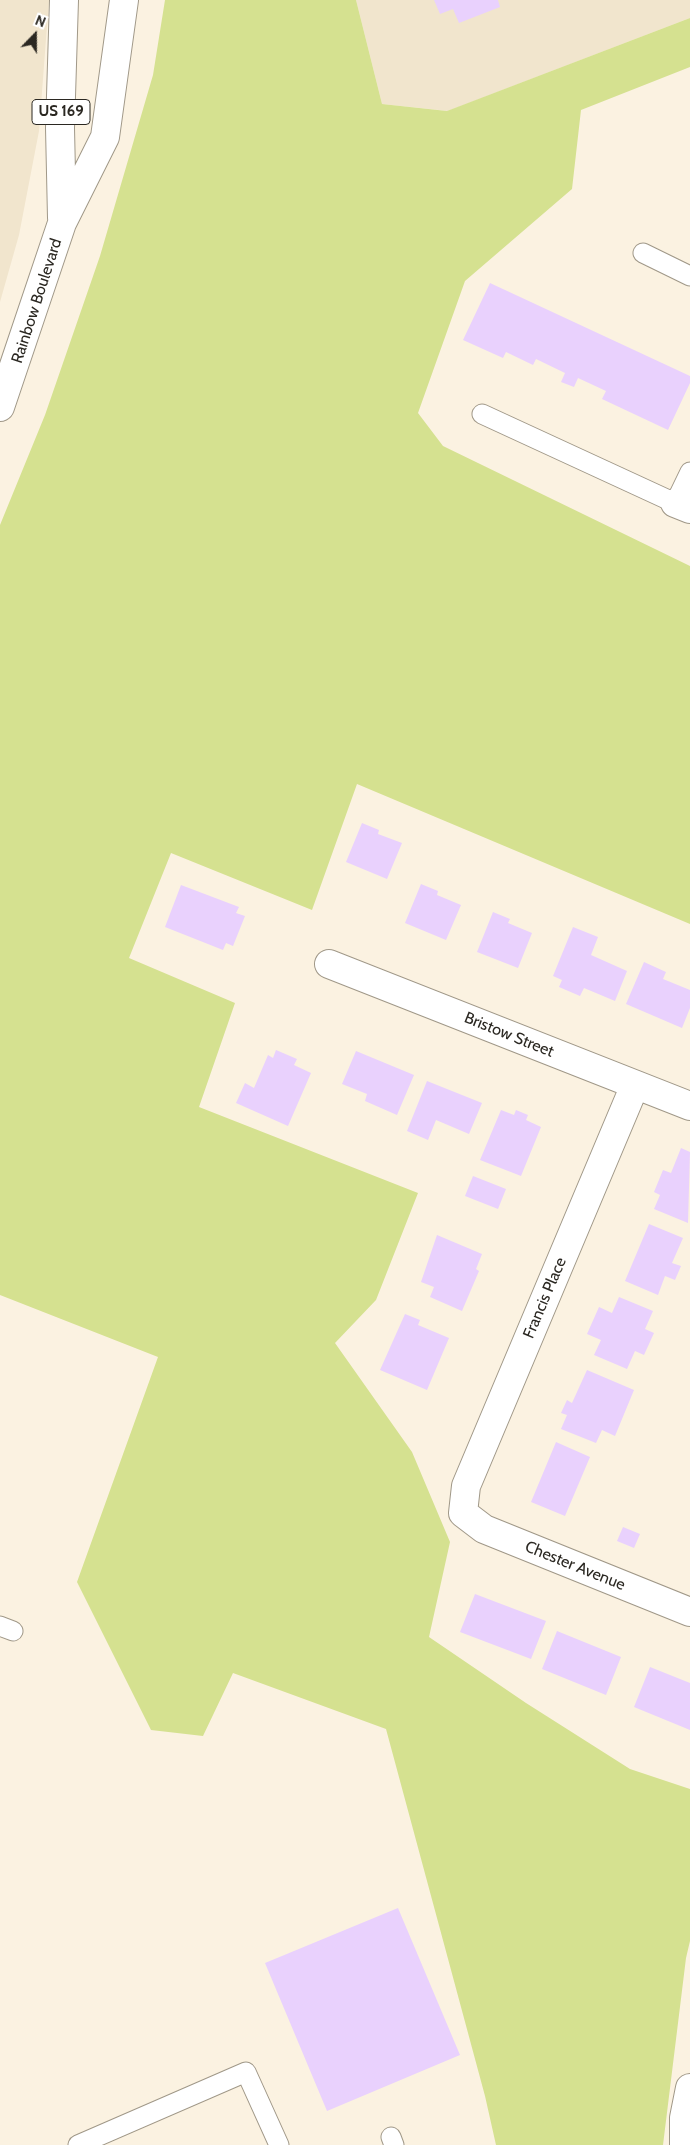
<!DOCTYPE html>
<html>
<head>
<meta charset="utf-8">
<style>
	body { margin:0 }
	#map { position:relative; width:690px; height:2145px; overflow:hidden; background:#fbf2e1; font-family:Cabin,sans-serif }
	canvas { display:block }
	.north { position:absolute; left:10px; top:10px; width:50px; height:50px; -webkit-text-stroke:4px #fff; paint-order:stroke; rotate:22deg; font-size:14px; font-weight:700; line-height:20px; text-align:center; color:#2b2822 }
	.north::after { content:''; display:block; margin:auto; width:18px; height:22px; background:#2b2822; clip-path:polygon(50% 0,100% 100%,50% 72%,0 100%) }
</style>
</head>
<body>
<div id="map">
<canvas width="690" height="2145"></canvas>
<div class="north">N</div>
</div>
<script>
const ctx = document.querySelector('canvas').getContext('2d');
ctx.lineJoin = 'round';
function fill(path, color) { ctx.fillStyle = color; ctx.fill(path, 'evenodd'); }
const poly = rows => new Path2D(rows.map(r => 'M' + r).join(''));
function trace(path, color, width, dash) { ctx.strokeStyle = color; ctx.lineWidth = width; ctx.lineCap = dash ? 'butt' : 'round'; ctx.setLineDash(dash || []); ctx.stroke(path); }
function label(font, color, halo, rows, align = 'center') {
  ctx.font = font + ' Cabin,sans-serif'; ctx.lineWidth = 5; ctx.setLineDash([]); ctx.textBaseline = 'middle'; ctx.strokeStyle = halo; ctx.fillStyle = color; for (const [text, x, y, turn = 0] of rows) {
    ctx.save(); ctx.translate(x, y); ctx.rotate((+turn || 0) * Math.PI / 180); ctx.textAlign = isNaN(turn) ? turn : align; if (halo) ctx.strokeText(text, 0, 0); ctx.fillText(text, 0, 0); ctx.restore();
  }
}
const built = poly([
	[0,0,49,0,39,131,19,235,0,302],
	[356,0,690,0,690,18,448,111,382,104]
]);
const green = poly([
	[165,0,356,0,382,104,447,111,690,18,690,67,581,110,572,189,465,281,418,413,443,446,690,566,690,924,357,784,312,910,171,853,129,958,235,1003,199,1107,418,1193,376,1300,335,1343,412,1452,450,1542,429,1637,526,1703,630,1769,690,1789,690,1941,686,1958,663,2145,496,2145,485,2096,386,1729,233,1673,203,1736,151,1730,77,1582,158,1357,0,1295,0,525,45,415,100,256,153,75]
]);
const building = poly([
	[434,0,498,0,500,7,459,23,453,9,440,14],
	[490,283,690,376,690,383,668,430,602,399,606,391,578,378,574,387,561,382,565,373,536,359,533,365,506,352,503,358,463,340],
	[362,823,379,830,378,834,402,843,387,879,346,862],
	[421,884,438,891,437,895,461,905,446,940,405,923],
	[181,885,239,907,236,913,245,916,233,946,226,943,223,950,165,927],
	[493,912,510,919,508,923,532,933,518,968,477,952],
	[573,927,598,937,591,955,627,971,615,1001,584,988,580,996,559,987,562,980,553,976],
	[644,962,666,972,663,979,690,990,690,1008,682,1028,626,1004],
	[276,1050,297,1059,294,1065,311,1073,288,1126,236,1103,245,1083,254,1088,268,1055,273,1058],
	[356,1051,414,1075,397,1115,365,1101,367,1094,342,1084],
	[427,1081,482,1103,469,1134,436,1120,428,1140,407,1131],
	[501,1110,514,1115,516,1110,528,1115,526,1120,541,1127,521,1176,480,1160],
	[681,1148,690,1152,688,1223,654,1209,660,1195,654,1192,663,1170,671,1173],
	[473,1176,506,1189,498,1209,465,1196],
	[649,1224,683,1238,672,1263,681,1266,675,1280,665,1276,658,1295,625,1281],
	[437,1235,482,1254,476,1269,479,1271,462,1311,430,1297,434,1287,421,1282],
	[619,1297,653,1311,645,1329,654,1333,644,1355,635,1351,627,1369,594,1355,601,1340,587,1334,599,1307,612,1313],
	[405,1314,420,1320,418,1325,449,1338,427,1390,380,1370],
	[587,1370,634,1390,615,1436,602,1430,596,1443,561,1429,567,1415,561,1413,567,1400,572,1403],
	[556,1442,590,1457,565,1516,531,1502],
	[623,1527,640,1534,634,1548,617,1541],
	[475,1594,546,1621,531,1659,460,1632],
	[557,1631,621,1657,606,1695,542,1669],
	[650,1667,690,1683,690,1730,634,1707],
	[398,1908,460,2055,327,2111,265,1963]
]);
const service = poly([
	[643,253,690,276],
	[482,414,675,503,690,472],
	[0,1626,13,1631],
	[391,2137,394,2145],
	[78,2145,246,2072,279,2145]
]);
const minor = poly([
	[675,503,690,509],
	[329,964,690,1106],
	[635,1085,466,1486,463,1513,484,1529,690,1612],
	[684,2145,684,2118,690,2088]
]);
const primary = poly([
	[62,218,60,128,64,0],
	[0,407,62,223,105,137,124,0]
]);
const shields = [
	[61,112,58]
];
const shieldNames = [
	["US 169",61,112]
];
const streetNames = [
	["Rainbow Boulevard",37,301,-72],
	["Bristow Street",509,1035,22],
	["Francis Place",545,1298,-67],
	["Chester Avenue",575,1566,22]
];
fill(built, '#f1e5cd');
fill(green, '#d5e190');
fill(building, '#e9d1fd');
trace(service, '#a09888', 21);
trace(minor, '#a09888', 30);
trace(primary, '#a09888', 30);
trace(service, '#fff', 19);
trace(minor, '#fff', 28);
trace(primary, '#fff', 28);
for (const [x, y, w] of shields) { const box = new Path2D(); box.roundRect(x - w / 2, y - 12.5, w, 25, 4); ctx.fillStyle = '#fff'; ctx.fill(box); trace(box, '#2b2822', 1); }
label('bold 15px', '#2b2822', null, shieldNames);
label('16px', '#2b2822', '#fff', streetNames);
</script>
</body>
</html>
